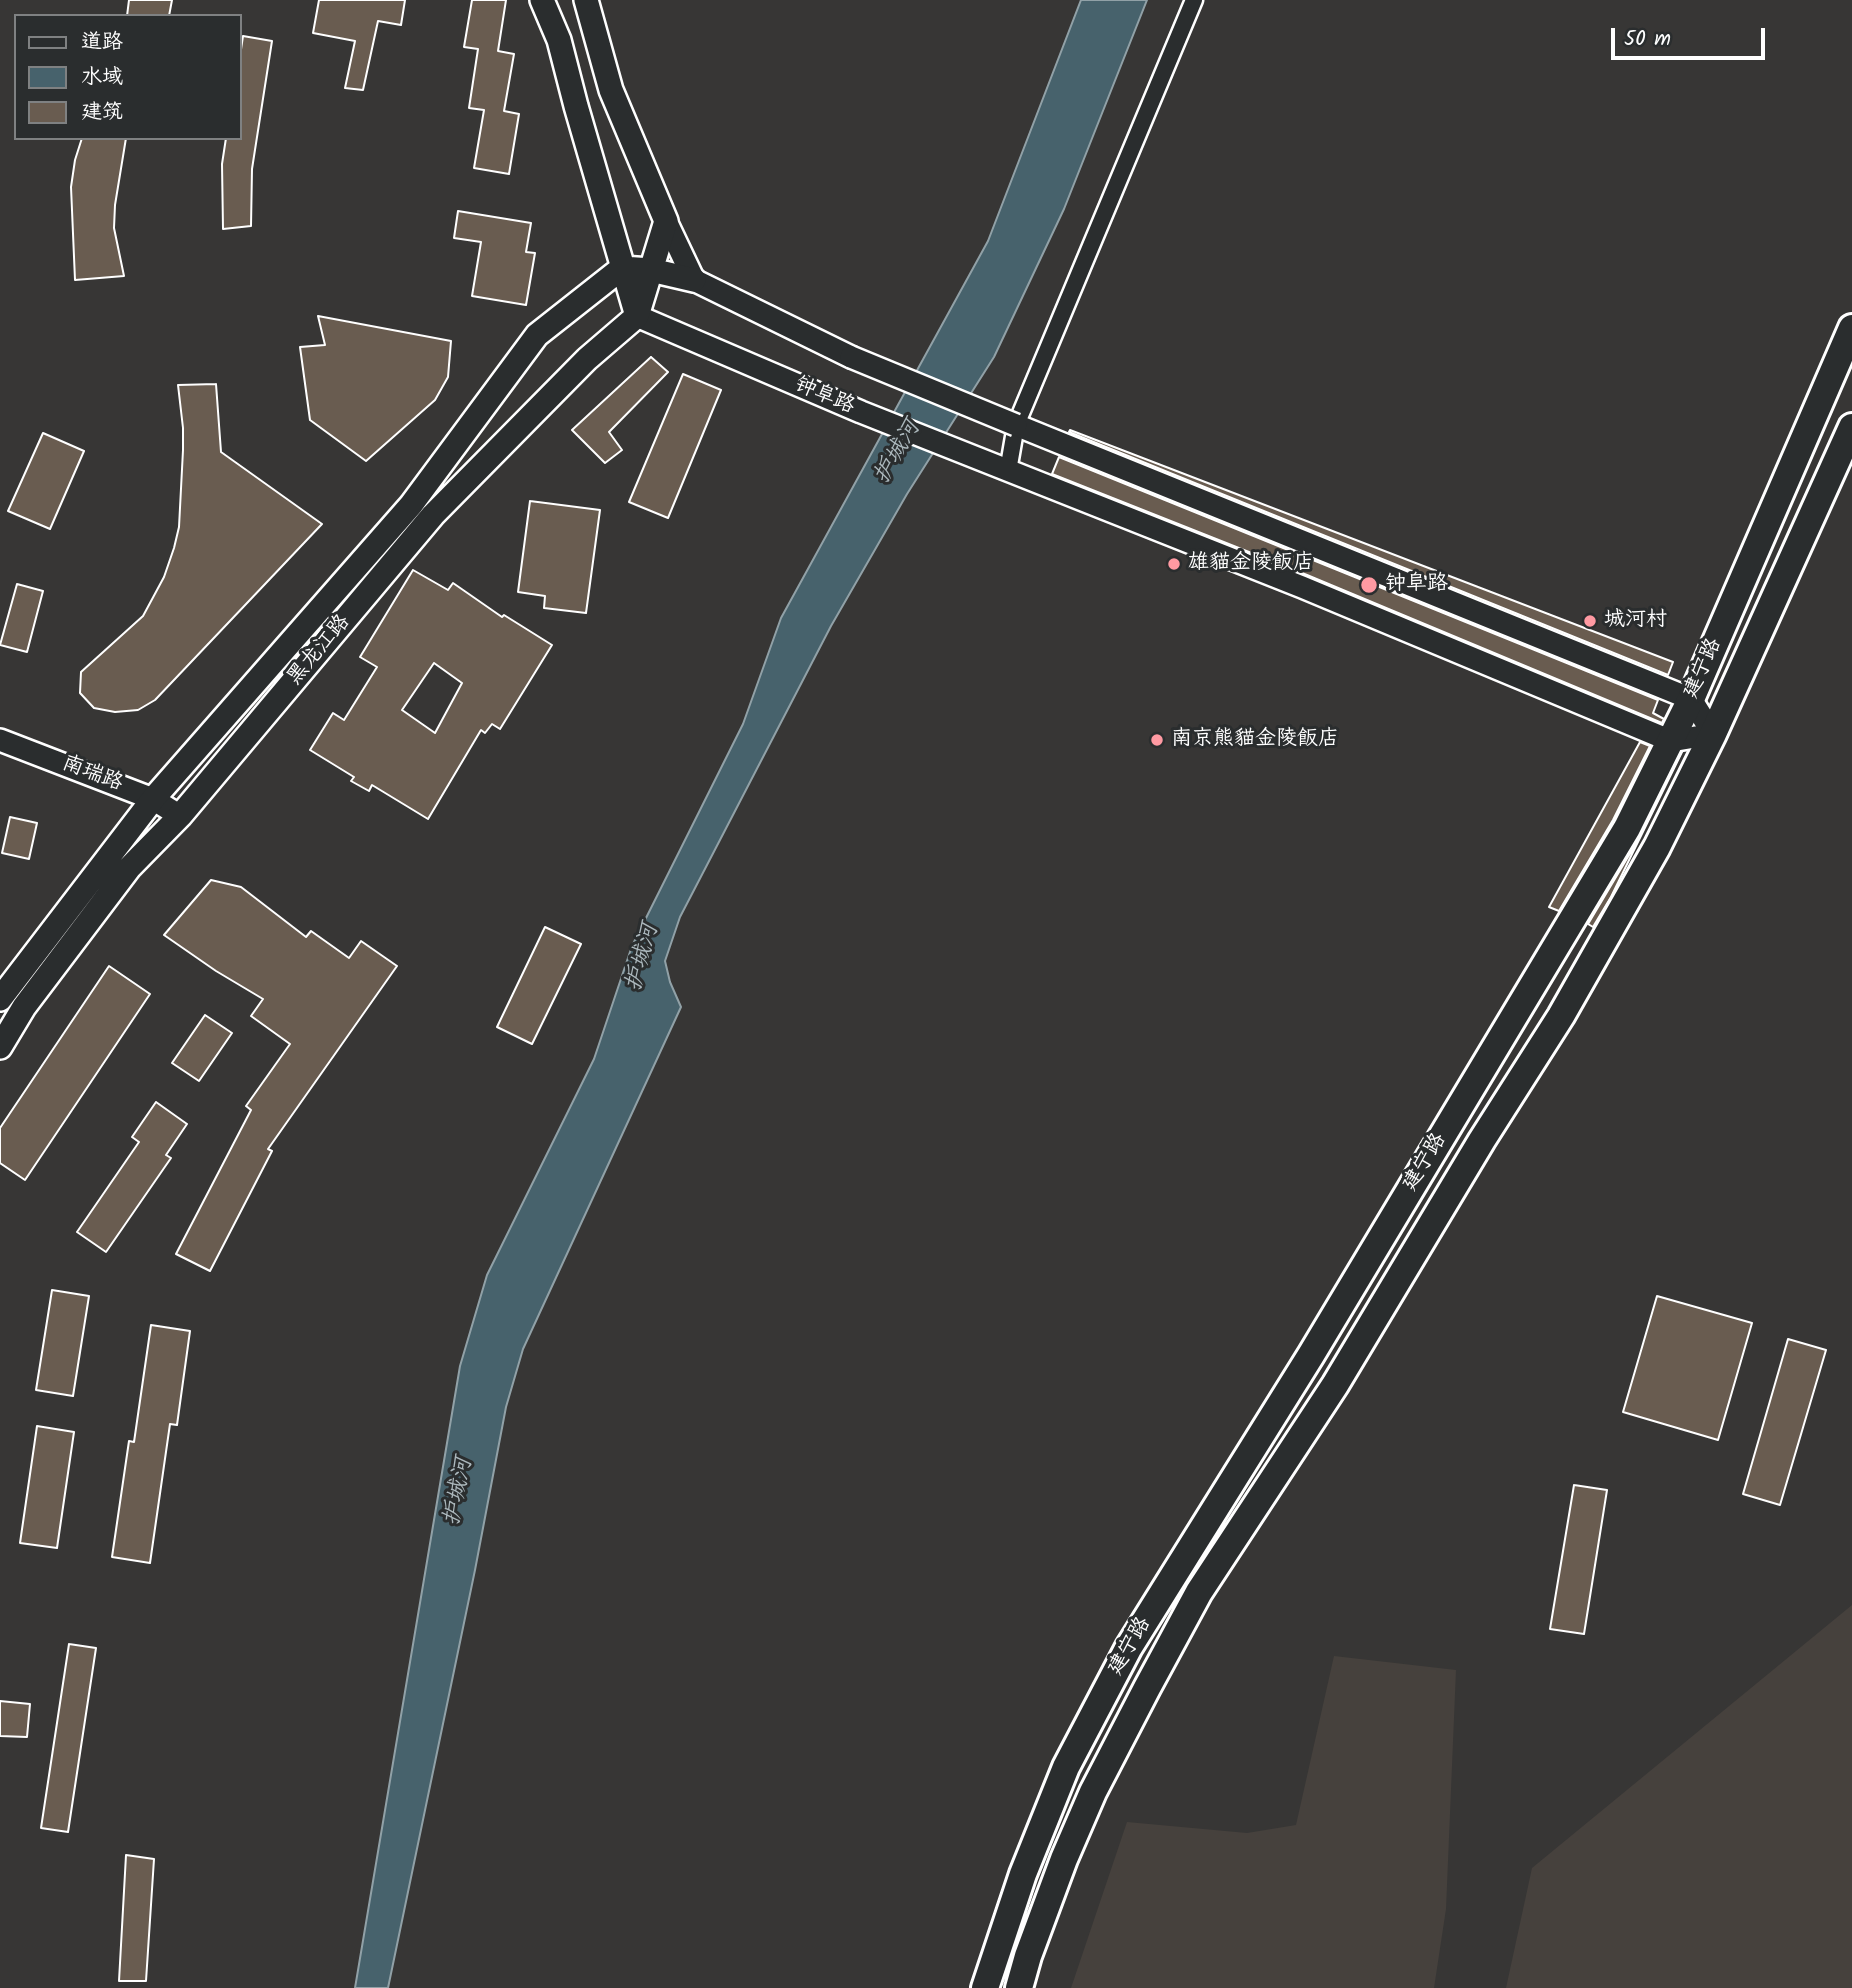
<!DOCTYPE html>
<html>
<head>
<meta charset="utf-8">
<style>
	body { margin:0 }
	#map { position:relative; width:1852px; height:1988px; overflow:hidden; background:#373635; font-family:Kalam,"LXGW WenKai TC",sans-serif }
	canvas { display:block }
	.legend { position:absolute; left:14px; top:14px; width:228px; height:126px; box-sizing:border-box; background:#2a2d2e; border:2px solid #7f8182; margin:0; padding:9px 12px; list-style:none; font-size:21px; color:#fff }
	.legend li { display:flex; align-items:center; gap:14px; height:35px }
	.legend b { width:35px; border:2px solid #7f8182 }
	.scale { position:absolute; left:1611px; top:28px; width:154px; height:32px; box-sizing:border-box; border:4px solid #fff; border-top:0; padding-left:9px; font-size:21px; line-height:24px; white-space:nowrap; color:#fff; -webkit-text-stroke:5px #2a2d2e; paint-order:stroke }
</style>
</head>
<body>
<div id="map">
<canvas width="1852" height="1988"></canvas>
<ul class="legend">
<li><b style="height:9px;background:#2a2d2e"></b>道路</li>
<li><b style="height:19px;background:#47626c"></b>水域</li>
<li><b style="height:19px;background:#695c50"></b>建筑</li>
</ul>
<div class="scale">50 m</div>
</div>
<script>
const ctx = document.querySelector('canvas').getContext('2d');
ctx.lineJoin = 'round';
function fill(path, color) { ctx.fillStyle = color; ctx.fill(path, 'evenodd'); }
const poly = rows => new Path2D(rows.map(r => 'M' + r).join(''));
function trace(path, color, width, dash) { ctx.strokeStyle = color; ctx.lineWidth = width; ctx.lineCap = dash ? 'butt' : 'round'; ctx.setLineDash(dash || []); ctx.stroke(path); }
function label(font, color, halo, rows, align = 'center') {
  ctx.font = font + ' Kalam,"LXGW WenKai TC",sans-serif'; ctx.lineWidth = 6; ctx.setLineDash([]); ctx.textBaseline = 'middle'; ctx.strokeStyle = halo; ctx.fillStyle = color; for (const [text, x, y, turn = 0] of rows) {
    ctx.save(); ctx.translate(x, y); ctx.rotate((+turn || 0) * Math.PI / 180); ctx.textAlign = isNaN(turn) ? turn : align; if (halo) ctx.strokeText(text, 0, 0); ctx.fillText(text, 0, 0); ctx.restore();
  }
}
const built = poly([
	[1852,1605,1852,1988,1506,1988,1532,1868],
	[1334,1656,1456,1670,1446,1909,1434,1988,1071,1988,1127,1822,1247,1833,1296,1825]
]);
const water = poly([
	[1081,0,1147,0,1064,209,994,357,907,494,831,626,680,917,665,961,670,982,681,1007,523,1349,506,1407,475,1570,388,1988,355,1988,460,1366,487,1275,594,1059,632,946,743,724,781,618,988,241,1081,0]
]);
const building = poly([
	[129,0,172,0,169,16,127,16,129,0],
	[319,0,405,0,401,25,378,21,363,90,345,88,355,41,313,33,319,0],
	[472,0,506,0,498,51,514,54,504,111,519,114,509,174,474,168,484,110,469,108,478,49,464,47,472,0],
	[243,36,272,41,252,169,251,226,223,229,222,164,226,138,240,138,240,56,243,36],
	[82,138,126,138,115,205,114,228,124,276,75,280,71,187,75,160,82,138],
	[458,211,531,223,526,252,535,253,526,305,472,296,481,242,454,238,458,211],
	[318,316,451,341,448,377,435,400,366,461,310,420,300,347,325,345,318,316],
	[651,357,668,372,609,432,622,450,605,463,572,430,651,357],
	[683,374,721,390,668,518,629,502,683,374],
	[216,384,221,452,322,524,155,700,138,710,115,712,94,708,80,693,81,672,143,616,164,577,174,548,179,527,183,450,183,428,178,385,216,384],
	[1070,430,1673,662,1668,675,1069,432,1070,430],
	[43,433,84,451,50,529,8,511,43,433],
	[1059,457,1658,700,1653,713,1664,719,1662,723,1307,575,1052,474,1059,457],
	[530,501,600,510,586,613,544,608,545,596,518,592,530,501],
	[413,570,448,590,453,583,502,617,504,615,552,645,500,729,492,724,485,733,481,730,428,819,372,785,369,791,351,781,354,777,310,750,333,713,344,720,377,667,360,657,413,570],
	[434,663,462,683,435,733,402,710,434,663],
	[17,584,43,591,27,652,0,645,17,584],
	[1640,742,1650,746,1613,820,1559,911,1549,907,1640,742],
	[1682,752,1611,897,1593,927,1588,924,1641,835,1682,752],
	[10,817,37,823,29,859,2,853,10,817],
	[211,880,241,887,306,937,311,931,349,958,361,941,397,966,268,1149,272,1151,210,1271,176,1254,251,1110,246,1106,290,1044,251,1016,263,999,216,971,164,935,211,880],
	[545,927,581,944,532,1044,497,1027,545,927],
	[109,966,150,994,25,1180,0,1163,0,1128,109,966],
	[205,1015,232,1033,199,1081,172,1063,205,1015],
	[156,1102,187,1124,166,1155,171,1158,106,1252,77,1232,139,1142,132,1137,156,1102],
	[52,1290,89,1296,73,1396,36,1390,52,1290],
	[1657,1296,1752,1323,1718,1440,1623,1412,1657,1296],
	[151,1325,190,1331,177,1425,170,1424,150,1563,112,1557,129,1441,134,1442,151,1325],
	[1788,1339,1826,1350,1780,1505,1743,1494,1788,1339],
	[37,1426,74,1432,57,1548,20,1543,37,1426],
	[1574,1485,1607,1490,1584,1634,1550,1629,1574,1485],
	[69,1644,96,1648,68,1832,41,1828,69,1644],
	[0,1701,30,1704,27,1737,0,1736,0,1701],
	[126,1855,154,1859,146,1981,119,1981,126,1855]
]);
const minor = poly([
	[1008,471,1016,425,1194,0]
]);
const tertiary = poly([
	[666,221,694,280,851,357],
	[637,316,861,412,1302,587,1671,741,1713,734,1691,699,1016,425],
	[0,740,153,799,180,816]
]);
const secondary = poly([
	[542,0,559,40,576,106,637,316],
	[0,999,153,799,411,505,537,335,622,268,651,270,694,280],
	[0,1047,24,1007,129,868,180,816,433,515,587,359,637,316,666,221,611,90,586,0]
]);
const primary = poly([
	[985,1988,1023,1874,1066,1767,1129,1647,1311,1355,1627,828,1691,699,1852,328],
	[1019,1988,1028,1956,1064,1859,1093,1792,1147,1688,1199,1592,1335,1385,1482,1140,1561,1016,1657,847,1713,734,1852,427]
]);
const tertiaryBridge = poly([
	[851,357,1016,425]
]);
const markers = [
	[1174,564,7,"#ff9aa2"],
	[1369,585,9,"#ff9aa2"],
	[1590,621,7,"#ff9aa2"],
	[1157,740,7,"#ff9aa2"]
];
const streetNames = [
	["钟阜路",824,397,23],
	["黑龙江路",320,651,-50],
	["建宁路",1704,669,-66],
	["南瑞路",92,775,21],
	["建宁路",1426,1163,-59],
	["建宁路",1131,1647,-60]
];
const poiNames = [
	["雄貓金陵飯店",1188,564],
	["钟阜路",1385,585],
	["城河村",1604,621],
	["南京熊貓金陵飯店",1171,740]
];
const waterNames = [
	["护城河",899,453,-60],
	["护城河",644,958,-75],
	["护城河",460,1492,-79]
];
fill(built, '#46413d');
fill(water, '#47626c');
trace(water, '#91a1a7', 2);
fill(building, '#695c50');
trace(building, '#fff', 2);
trace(minor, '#fff', 21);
trace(tertiary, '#fff', 26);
trace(secondary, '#fff', 28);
trace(primary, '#fff', 32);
trace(minor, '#2a2d2e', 16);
trace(tertiary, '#2a2d2e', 21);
trace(secondary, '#2a2d2e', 23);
trace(primary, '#2a2d2e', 26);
trace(tertiaryBridge, '#fff', 26, []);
trace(tertiaryBridge, '#2a2d2e', 21);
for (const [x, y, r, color] of markers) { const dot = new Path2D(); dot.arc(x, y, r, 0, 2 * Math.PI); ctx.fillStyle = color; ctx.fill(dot); trace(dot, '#2a2d2e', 2.5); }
label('21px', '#fff', '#2a2d2e', streetNames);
label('21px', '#fff', '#2a2d2e', poiNames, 'left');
label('italic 23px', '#acb8bd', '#2a2d2e', waterNames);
</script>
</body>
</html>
